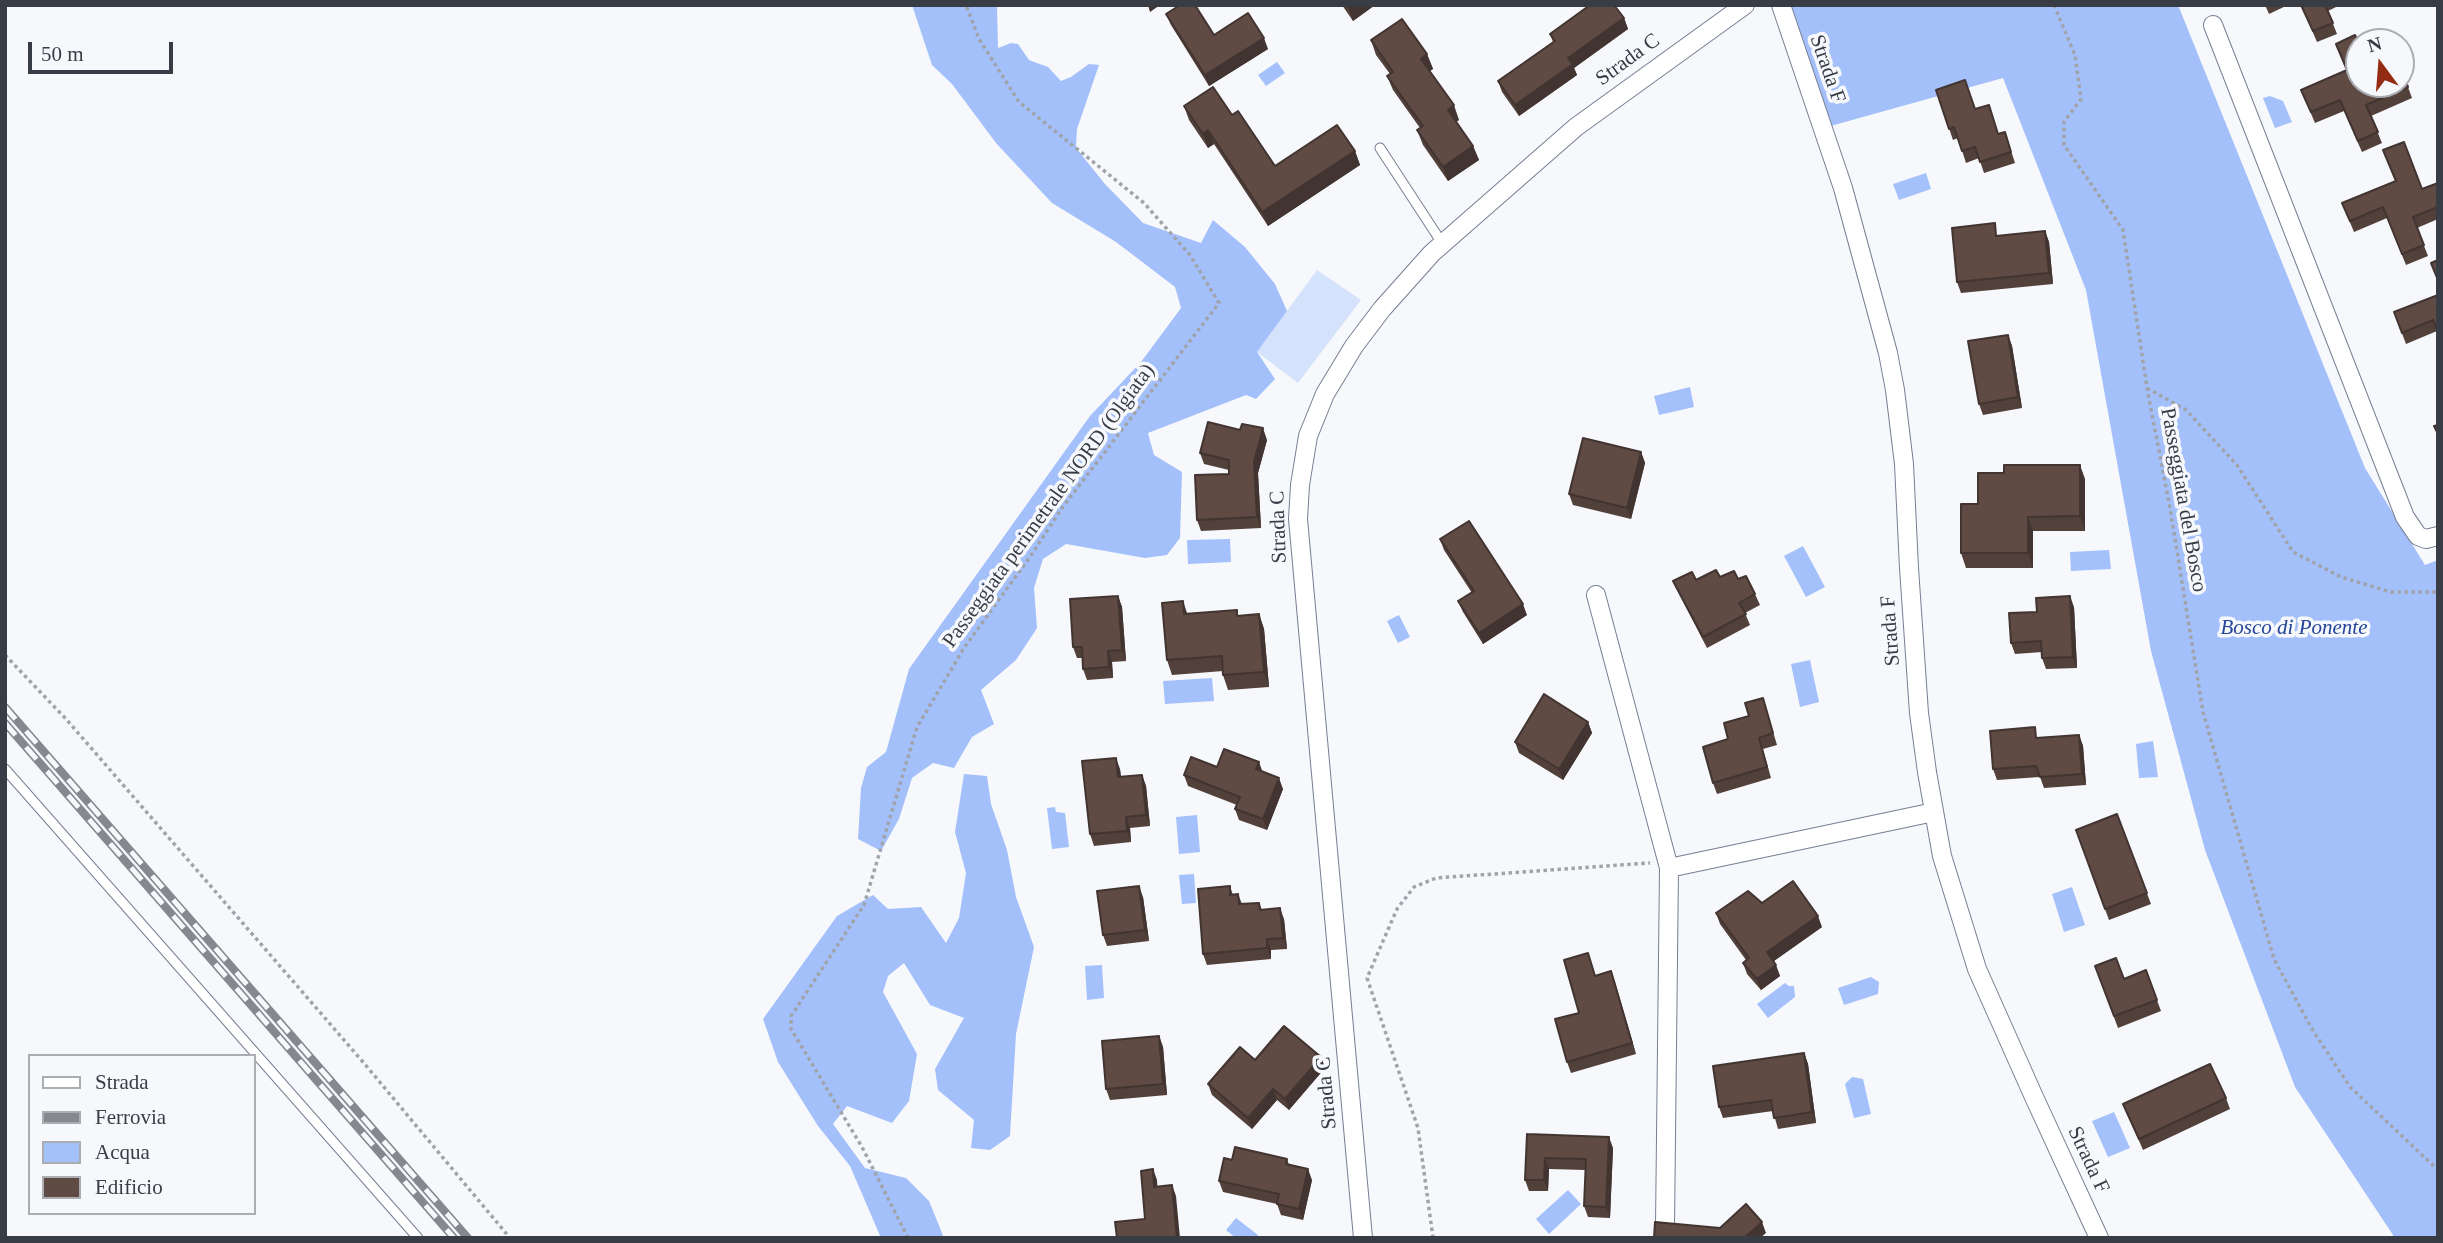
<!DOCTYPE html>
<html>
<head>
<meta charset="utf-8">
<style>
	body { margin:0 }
	#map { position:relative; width:2443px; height:1243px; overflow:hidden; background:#f6f8fc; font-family:"Times New Roman",serif }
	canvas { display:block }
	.frame { position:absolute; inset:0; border:7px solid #383c44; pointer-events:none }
	.legend { position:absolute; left:28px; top:1054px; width:228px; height:161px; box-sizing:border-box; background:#f6f8fc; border:2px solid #aaadb2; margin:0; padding:9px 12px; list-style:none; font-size:21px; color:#383c44 }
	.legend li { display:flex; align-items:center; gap:14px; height:35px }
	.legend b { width:35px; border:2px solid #aaadb2 }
	.north { position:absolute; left:2345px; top:28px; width:70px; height:70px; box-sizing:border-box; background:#f6f8fc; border:2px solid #aaadb2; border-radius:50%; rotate:344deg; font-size:19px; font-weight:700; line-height:28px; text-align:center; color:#383c44 }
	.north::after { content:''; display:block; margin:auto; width:24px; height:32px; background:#942c13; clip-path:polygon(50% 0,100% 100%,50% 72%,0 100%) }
	.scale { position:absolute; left:28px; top:42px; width:145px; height:32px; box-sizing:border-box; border:4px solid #383c44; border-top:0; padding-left:9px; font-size:21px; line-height:24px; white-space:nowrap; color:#383c44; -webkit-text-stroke:5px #f6f8fc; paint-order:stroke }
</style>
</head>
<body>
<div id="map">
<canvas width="2443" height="1243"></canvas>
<div class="frame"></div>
<ul class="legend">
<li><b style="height:9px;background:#fff"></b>Strada</li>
<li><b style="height:9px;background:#85888e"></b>Ferrovia</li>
<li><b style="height:19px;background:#a4c1fc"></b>Acqua</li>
<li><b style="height:19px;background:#5f4a44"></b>Edificio</li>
</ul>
<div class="north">N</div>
<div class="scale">50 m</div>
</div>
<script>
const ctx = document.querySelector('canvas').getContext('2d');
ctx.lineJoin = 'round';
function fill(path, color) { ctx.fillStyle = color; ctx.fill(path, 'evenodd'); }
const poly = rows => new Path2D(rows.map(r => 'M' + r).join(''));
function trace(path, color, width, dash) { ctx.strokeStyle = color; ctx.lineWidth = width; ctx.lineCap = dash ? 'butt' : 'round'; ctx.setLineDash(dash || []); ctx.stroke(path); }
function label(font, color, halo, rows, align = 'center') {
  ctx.font = font + ' "Times New Roman",serif'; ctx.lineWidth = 7; ctx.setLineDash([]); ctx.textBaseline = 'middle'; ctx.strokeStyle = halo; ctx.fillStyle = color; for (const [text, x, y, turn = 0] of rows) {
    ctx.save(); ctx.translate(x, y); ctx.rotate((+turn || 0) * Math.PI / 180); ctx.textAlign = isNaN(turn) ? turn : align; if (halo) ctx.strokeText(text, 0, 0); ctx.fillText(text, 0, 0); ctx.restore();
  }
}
const green = poly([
	[1317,270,1361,300,1298,383,1257,352]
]);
const forest = poly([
	[912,5,997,5,998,48,1011,43,1018,44,1029,60,1048,67,1061,81,1071,77,1089,64,1099,65,1077,129,1076,148,1105,184,1143,223,1201,243,1213,220,1245,247,1275,284,1287,311,1257,352,1275,379,1256,399,1246,395,1148,433,1154,455,1182,472,1180,538,1167,555,1145,558,1066,544,1043,559,1034,588,1037,628,1016,660,981,690,994,724,972,737,954,768,933,763,912,778,899,819,881,851,858,839,861,788,867,767,886,752,909,669,1090,416,1141,362,1181,308,1175,287,1116,242,1052,203,996,143,952,84,932,65],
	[1782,5,2178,5,2365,468,2425,565,2438,560,2438,1238,2395,1238,2295,1087,2205,850,2151,651,2086,290,2003,78,1827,127],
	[964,774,987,776,991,804,1007,850,1016,897,1034,947,1016,1034,1010,1136,990,1150,971,1148,974,1120,938,1090,935,1069,964,1018,930,1005,904,963,888,976,883,992,917,1054,909,1101,892,1123,847,1106,833,1124,865,1168,906,1178,929,1201,944,1238,881,1238,850,1166,818,1126,778,1062,763,1019,837,916,873,895,888,909,921,907,946,943,959,918,966,873,955,832]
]);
const water = poly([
	[1277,62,1285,73,1266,86,1258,75],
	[2270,96,2283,101,2292,122,2275,128,2263,98],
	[1926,173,1931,189,1899,200,1893,184],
	[1690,387,1694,407,1659,415,1654,396],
	[1230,539,1231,562,1188,564,1187,540],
	[1803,546,1825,587,1806,597,1784,556],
	[2109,550,2111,569,2071,571,2070,552],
	[1399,615,1410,637,1398,643,1387,621],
	[1810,660,1819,702,1800,707,1791,664],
	[1212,678,1214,701,1165,704,1163,681],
	[2153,741,2158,777,2139,778,2136,744],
	[1055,807,1056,812,1065,813,1069,847,1052,849,1047,808],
	[1197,815,1200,852,1179,854,1176,817],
	[1194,874,1196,903,1182,904,1179,875],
	[2072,887,2085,925,2064,932,2052,894],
	[1102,965,1104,998,1087,1000,1085,966],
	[1871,977,1879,982,1878,994,1844,1005,1838,988],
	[1785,983,1789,986,1794,986,1795,997,1768,1018,1757,1004],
	[1852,1077,1863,1079,1871,1114,1854,1118,1845,1084],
	[2114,1112,2130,1148,2108,1157,2092,1121],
	[1568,1190,1581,1204,1549,1234,1536,1219],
	[1236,1218,1258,1235,1256,1238,1236,1238,1226,1230]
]);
const path = poly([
	[2054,5,2075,55,2081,99,2064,122,2064,145,2123,230,2147,388,2170,508,2203,712,2274,959,2312,1029,2350,1087,2438,1170],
	[2147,388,2186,410,2237,465,2293,552,2341,577,2391,592,2438,592],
	[5,655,66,719,363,1062,510,1238],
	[908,1238,862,1147,791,1029,791,1016,864,905,917,727,964,648,1032,554,1062,508,1219,303,1190,255,1144,203,1019,102,979,39,966,5],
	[1433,1238,1418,1128,1367,978,1397,909,1414,887,1436,878,1650,863]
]);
const service = poly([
	[1380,148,1442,243],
	[5,769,418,1238]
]);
const minor = poly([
	[1781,5,1843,188,1888,353,1895,390,1904,464,1909,568,1919,713,1927,772,1942,856,1977,969,2034,1097,2099,1238],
	[2213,25,2405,517,2418,536,2426,539,2438,536],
	[1596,595,1669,868,1665,1226],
	[1669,868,1934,812],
	[1363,1238,1298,519,1300,485,1308,436,1325,394,1354,346,1382,309,1432,253,1576,127,1745,5]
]);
const rail = poly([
	[5,707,468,1238],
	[5,723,454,1238]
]);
const wall = poly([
	[1342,5,1375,5,1353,21],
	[2265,5,2288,5,2269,14],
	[2301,5,2340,5,2328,11,2337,34,2317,42],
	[1166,14,1214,35,1268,49,1209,86,1171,25],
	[1624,18,1628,29,1574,68,1577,75,1519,116,1502,92,1498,81,1553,42,1550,34],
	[1371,40,1427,54,1433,69,1430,71,1459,120,1456,122,1473,146,1479,160,1448,181,1423,145,1417,130,1420,128,1393,90,1387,76,1390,74,1376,55],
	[2336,44,2359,84,2408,87,2412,98,2371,116,2382,143,2362,152,2344,111,2315,123,2301,90,2347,70],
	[1936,90,1975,109,1998,134,2005,132,2015,163,1984,173,1979,158,1966,163,1958,138,1953,140],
	[1184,106,1232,115,1275,166,1355,151,1360,165,1268,226,1214,144,1208,148,1189,120],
	[2438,183,2438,219,2417,228,2428,256,2406,265,2387,218,2354,232,2342,203,2422,189],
	[2045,231,2049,242,2053,284,1961,293,1957,282,1999,236],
	[2438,295,2437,331,2406,344,2394,312],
	[2008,335,2012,346,2022,408,1983,415,1979,404],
	[1267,440,1258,473,1261,528,1201,531,1197,520,1229,474,1229,470,1204,464,1200,453],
	[1641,452,1645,463,1631,519,1573,505,1569,494],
	[2085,479,2085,531,2033,531,2033,568,1966,568,1961,553,1978,504],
	[1440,539,1527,615,1483,644,1463,612,1458,601,1472,593,1444,550],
	[1720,577,1738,579,1755,594,1760,605,1745,613,1750,625,1707,648,1678,592,1673,581],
	[1118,596,1122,607,1126,661,1112,662,1113,678,1087,680,1083,669,1083,658,1077,658,1073,647],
	[2074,607,2077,668,2046,669,2042,658,2042,652,2015,654,2011,643,2037,612],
	[1187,614,1239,616,1259,614,1264,629,1269,687,1228,690,1223,675,1223,671,1172,675,1167,660],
	[1763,698,1777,745,1763,749,1771,778,1717,794,1713,783,1728,739],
	[1588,722,1592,733,1563,780,1519,753,1515,742],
	[2079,735,2083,746,2086,785,2044,788,2040,777,1997,780,1993,769,2039,738],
	[1217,767,1262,771,1283,789,1267,830,1239,820,1235,809,1237,805,1188,786,1184,775],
	[1120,769,1121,777,1142,775,1146,786,1150,826,1130,828,1131,842,1094,846,1090,834],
	[2117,814,2151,904,2109,920,2076,830],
	[1230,886,1233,895,1238,894,1242,904,1259,903,1262,910,1284,919,1287,949,1271,950,1271,959,1207,965,1203,954],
	[1143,897,1149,941,1107,946,1103,935],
	[1762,903,1822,927,1774,961,1780,976,1761,990,1747,974,1743,963,1746,960,1720,924,1716,913],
	[2095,966,2124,979,2146,970,2161,1011,2118,1028],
	[1611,971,1636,1054,1571,1073,1567,1062,1579,1013,1595,976],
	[1159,1036,1163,1047,1167,1095,1110,1100,1106,1089],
	[1804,1053,1808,1064,1816,1123,1778,1129,1773,1111,1723,1118,1719,1107],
	[1321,1057,1325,1068,1289,1110,1277,1100,1252,1129,1212,1095,1208,1084,1255,1060],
	[2226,1098,2230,1109,2143,1150,2123,1104],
	[1527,1134,1613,1148,1610,1218,1588,1217,1584,1206,1586,1170,1549,1169,1548,1191,1529,1191,1525,1180],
	[1287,1159,1289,1165,1312,1180,1303,1220,1281,1215,1277,1204,1223,1192,1219,1181,1232,1160]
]);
const shadedWall = poly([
	[1148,5,1160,5,1150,12],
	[1349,5,1375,5,1353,21,1348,6],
	[1624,18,1628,29,1574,68,1577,75,1519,116,1515,105,1568,58],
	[1264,38,1268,49,1209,86,1205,75],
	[1427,54,1433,69,1426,73,1421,59],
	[1454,105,1459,120,1453,124,1448,110],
	[1208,130,1214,144,1208,148,1203,134],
	[1473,146,1479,160,1448,181,1443,167],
	[1355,151,1360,165,1268,226,1262,212],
	[2045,231,2049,242,2053,284,2049,273],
	[2008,335,2012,346,2022,408,2018,397],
	[1263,428,1267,440,1258,473,1261,528,1257,517,1254,462],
	[1641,452,1645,463,1631,519,1627,508],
	[2080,465,2085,479,2085,531,2080,516],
	[2028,517,2033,531,2033,568,2028,553],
	[1118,596,1122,607,1126,661,1122,650],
	[2070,596,2074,607,2077,668,2073,657],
	[1183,601,1188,616,1184,614],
	[1523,604,1527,615,1483,644,1479,633],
	[1259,614,1264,629,1269,687,1264,672],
	[1108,651,1112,662,1113,678,1109,667],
	[1588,722,1592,733,1563,780,1559,769],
	[2079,735,2083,746,2086,785,2082,774],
	[1116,758,1120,769,1122,788,1118,777],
	[1259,762,1263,773,1256,769],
	[1142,775,1146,786,1150,826,1146,815],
	[1279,778,1283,789,1267,830,1263,819],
	[1126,817,1130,828,1131,842,1127,831],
	[1139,886,1143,897,1149,941,1145,930],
	[1280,908,1284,919,1287,949,1283,938],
	[1818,916,1822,927,1771,963,1767,952],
	[1267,939,1271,950,1271,959,1267,948],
	[1776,965,1780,976,1761,990,1757,979],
	[1611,971,1615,982,1636,1054,1632,1043],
	[1159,1036,1163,1047,1167,1095,1163,1084],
	[1804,1053,1808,1064,1816,1123,1812,1112],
	[1321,1057,1325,1068,1289,1110,1285,1099],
	[1273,1089,1277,1100,1252,1129,1248,1118],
	[1609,1137,1613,1148,1610,1218,1606,1207],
	[1545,1158,1549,1169,1548,1191,1544,1180],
	[1153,1169,1157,1180,1158,1198,1154,1187],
	[1308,1169,1312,1180,1303,1220,1299,1209],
	[1172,1185,1176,1196,1180,1238,1177,1238],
	[1762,1222,1766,1233,1760,1238,1744,1238]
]);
const building = poly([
	[1180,5,1195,5,1214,35,1248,13,1264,38,1205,75,1166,14,1180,5],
	[1590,5,1614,5,1624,18,1568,58,1573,64,1515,105,1498,81,1555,41,1550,34,1590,5],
	[2301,5,2325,5,2333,23,2313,31,2301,5],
	[1402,19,1427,54,1421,59,1454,105,1448,110,1473,146,1443,167,1417,130,1423,126,1387,76,1393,72,1371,40,1402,19],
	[2355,35,2359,44,2359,84,2401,84,2401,70,2408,87,2366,105,2378,132,2358,141,2340,100,2311,112,2301,90,2347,70,2336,44,2355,35],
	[1965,80,1975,109,1989,105,1998,134,2005,132,2011,152,1980,162,1975,147,1962,151,1954,127,1949,129,1936,90,1965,80],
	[1213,87,1232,115,1238,111,1275,166,1337,125,1355,151,1262,212,1208,130,1203,134,1184,106,1213,87],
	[2404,142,2422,189,2438,183,2438,207,2413,217,2424,245,2402,254,2383,207,2350,221,2342,203,2396,181,2383,150,2404,142],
	[1995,223,1996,236,2045,231,2049,273,1957,282,1952,228,1995,223],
	[2438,260,2438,280,2431,263,2438,260],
	[2438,295,2438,332,2433,320,2402,333,2394,312,2438,295],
	[2008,335,2018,397,1979,404,1968,341,2008,335],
	[1208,422,1240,430,1242,424,1263,428,1254,462,1257,517,1197,520,1195,475,1229,474,1229,460,1200,453,1208,422],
	[2438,425,2438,434,2434,426,2438,425],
	[1583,438,1641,452,1627,508,1569,494,1583,438],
	[2004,465,2080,465,2080,516,2028,517,2028,553,1961,553,1961,504,1978,504,1978,473,2004,473,2004,465],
	[1469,521,1523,604,1479,633,1458,601,1474,591,1440,539,1469,521],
	[1716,570,1720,577,1734,571,1738,579,1746,576,1755,594,1739,603,1746,614,1703,637,1673,581,1692,572,1696,580,1716,570],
	[1118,596,1122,650,1108,651,1109,667,1083,669,1082,647,1073,647,1070,599,1118,596],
	[2070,596,2073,657,2042,658,2041,641,2011,643,2009,613,2037,612,2036,598,2070,596],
	[1183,601,1184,614,1237,610,1237,616,1259,614,1264,672,1223,675,1222,656,1167,660,1162,603,1183,601],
	[1544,694,1588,722,1559,769,1515,742,1544,694],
	[1763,698,1773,733,1759,738,1767,767,1713,783,1703,747,1728,739,1724,723,1749,716,1745,703,1763,698],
	[2035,727,2036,738,2079,735,2082,774,2040,777,2036,766,1993,769,1990,731,2035,727],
	[1224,749,1259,762,1256,769,1279,778,1263,819,1235,809,1240,797,1184,775,1191,757,1217,767,1224,749],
	[1116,758,1118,777,1142,775,1146,815,1126,817,1127,831,1090,834,1082,761,1116,758],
	[2117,814,2147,893,2105,909,2076,830,2117,814],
	[1793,881,1818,916,1767,952,1776,965,1757,979,1743,963,1749,958,1716,913,1748,891,1762,903,1793,881],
	[1139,886,1145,930,1103,935,1097,891,1139,886],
	[1230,886,1230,895,1238,894,1239,904,1259,903,1260,910,1280,908,1283,938,1267,939,1267,948,1203,954,1198,889,1230,886],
	[1588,953,1595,976,1611,971,1632,1043,1567,1062,1555,1019,1579,1013,1564,960,1588,953],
	[2116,958,2124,979,2146,970,2157,1000,2114,1016,2095,966,2116,958],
	[1284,1026,1321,1057,1285,1099,1273,1089,1248,1118,1208,1084,1240,1047,1255,1060,1284,1026],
	[1159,1036,1163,1084,1106,1089,1102,1041,1159,1036],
	[1804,1053,1812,1112,1774,1118,1771,1100,1719,1107,1713,1066,1804,1053],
	[2210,1064,2226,1098,2139,1139,2123,1104,2210,1064],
	[1527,1134,1609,1137,1606,1207,1584,1206,1586,1159,1545,1158,1544,1180,1525,1180,1527,1134],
	[1235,1147,1287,1159,1286,1164,1308,1169,1299,1209,1277,1204,1279,1194,1219,1181,1224,1158,1232,1160,1235,1147],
	[1153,1169,1154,1187,1172,1185,1177,1238,1117,1238,1115,1222,1145,1219,1141,1171,1153,1169],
	[1746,1204,1762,1222,1744,1238,1654,1238,1655,1222,1720,1228,1746,1204]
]);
const streetNames = [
	["Strada C",1628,60,-36],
	["Strada F",1827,69,71],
	["Passeggiata del Bosco",2183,500,80],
	["Passeggiata perimetrale NORD (Olgiata)",1049,506,-54],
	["Strada C",1279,527,-92],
	["Strada F",1891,631,-94],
	["Strada C",1327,1093,-95],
	["Strada F",2088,1160,65]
];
const parkNames = [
	["Bosco di Ponente",2294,628]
];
fill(green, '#d5e2fb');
fill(forest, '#a4c0fb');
fill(water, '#a4c1fc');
trace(service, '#767f92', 11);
trace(minor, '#767f92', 20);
trace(path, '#a0a3a9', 3.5, [3.5, 3.5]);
trace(service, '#fff', 9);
trace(minor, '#fff', 18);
trace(rail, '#85888e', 8);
trace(rail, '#f6f8fc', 5, [16]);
fill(wall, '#52403a');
fill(shadedWall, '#423430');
fill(building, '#5f4a44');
trace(building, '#423430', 2);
label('21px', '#383c44', '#f6f8fc', streetNames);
label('italic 21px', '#244598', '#f6f8fc', parkNames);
</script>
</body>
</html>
